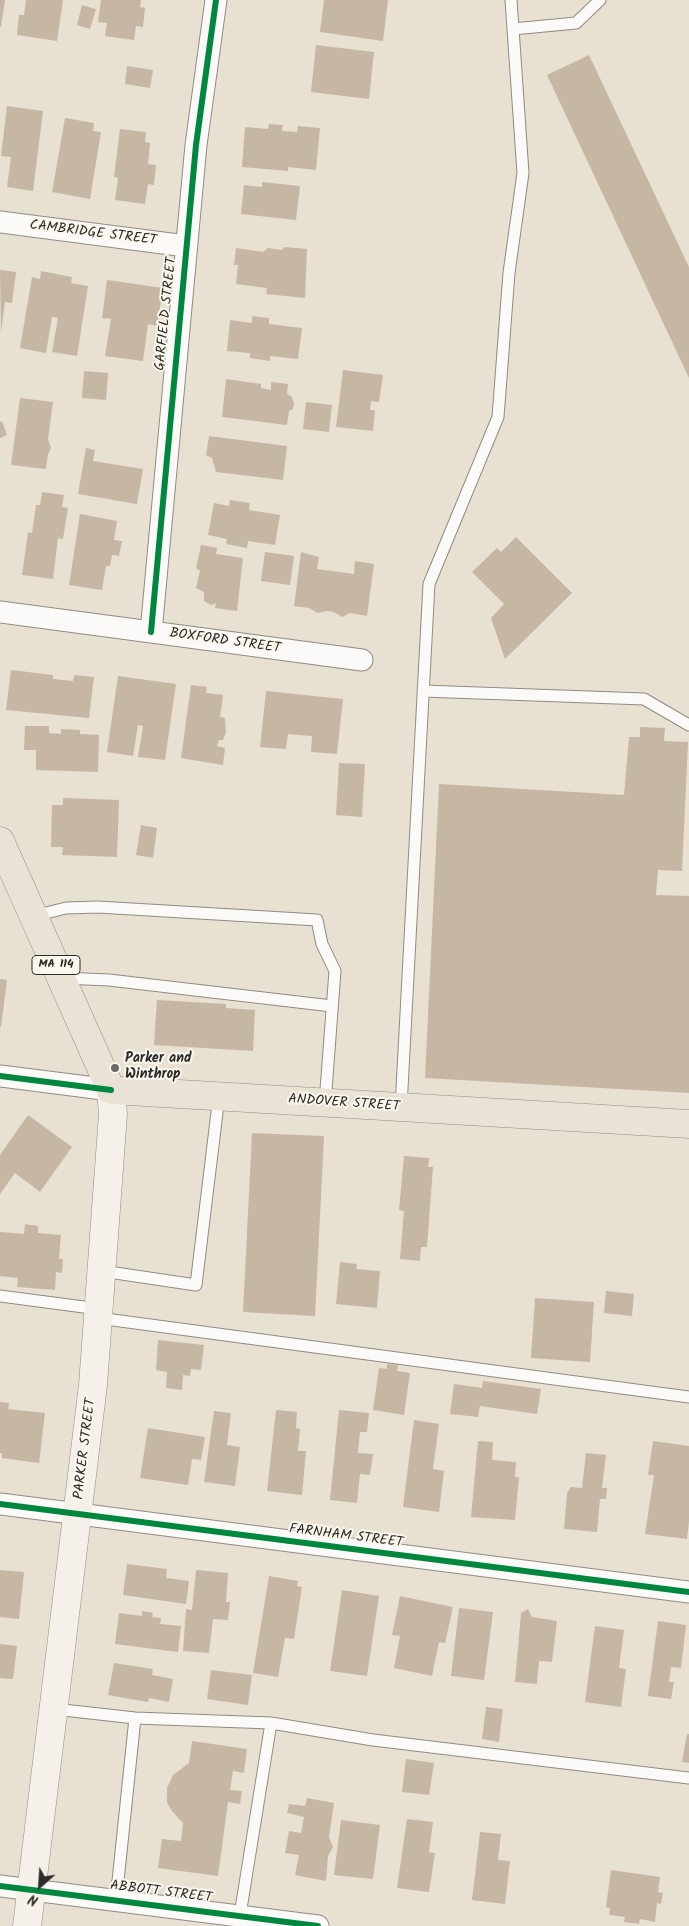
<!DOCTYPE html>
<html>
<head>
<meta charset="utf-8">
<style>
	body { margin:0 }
	#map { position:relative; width:689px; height:1926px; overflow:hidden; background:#e8e0d1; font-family:Kalam,sans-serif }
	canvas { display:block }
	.north { position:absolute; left:15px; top:1861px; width:50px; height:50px; -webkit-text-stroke:4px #fbf7ec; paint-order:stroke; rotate:206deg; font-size:14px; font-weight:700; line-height:20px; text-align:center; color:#2b2b2b }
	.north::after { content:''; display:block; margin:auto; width:18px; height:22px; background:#2b2b2b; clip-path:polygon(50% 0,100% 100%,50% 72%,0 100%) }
</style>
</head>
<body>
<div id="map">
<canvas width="689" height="1926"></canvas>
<div class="north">N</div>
</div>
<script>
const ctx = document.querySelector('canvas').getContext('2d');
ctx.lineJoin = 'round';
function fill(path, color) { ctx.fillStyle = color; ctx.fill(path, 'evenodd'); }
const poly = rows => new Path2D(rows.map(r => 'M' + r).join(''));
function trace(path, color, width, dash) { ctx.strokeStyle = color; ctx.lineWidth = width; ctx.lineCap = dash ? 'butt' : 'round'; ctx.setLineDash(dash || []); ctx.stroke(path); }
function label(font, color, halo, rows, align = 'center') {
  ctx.font = font + ' Kalam,sans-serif'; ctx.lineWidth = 4; ctx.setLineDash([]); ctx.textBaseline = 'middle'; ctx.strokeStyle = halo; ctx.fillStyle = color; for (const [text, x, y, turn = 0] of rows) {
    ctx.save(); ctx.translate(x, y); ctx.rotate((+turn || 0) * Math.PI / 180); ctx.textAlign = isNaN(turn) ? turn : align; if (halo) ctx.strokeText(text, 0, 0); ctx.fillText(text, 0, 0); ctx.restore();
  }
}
const building = poly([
	[0,0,5,0,1,27,0,27],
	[26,0,63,0,57,41,17,35,19,15,24,15],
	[101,0,141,0,140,7,145,8,143,27,136,26,134,40,105,36,107,23,98,22],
	[324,0,388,0,383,41,320,32],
	[82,5,96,9,90,29,77,25],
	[316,45,374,52,369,99,311,92],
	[589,55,689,267,689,378,547,75],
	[127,66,153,70,150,88,125,84],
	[7,106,43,111,33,191,7,187,11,157,1,156],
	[65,118,94,123,93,131,101,132,90,199,52,192],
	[269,124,283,125,282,131,297,132,298,126,320,128,316,170,288,167,288,171,242,167,245,127,268,129],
	[120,129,146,132,145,142,150,143,148,164,156,165,154,185,148,184,145,204,115,200,118,178,114,177],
	[262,182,300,186,296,220,241,214,244,185,262,187],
	[285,247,307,249,305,298,266,294,267,288,236,284,238,265,234,265,236,248,263,252,268,248,281,250],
	[0,270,16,272,12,303,5,302,1,334],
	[41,271,72,277,71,283,88,286,77,356,52,352,58,318,52,317,46,353,20,348,32,277,40,279],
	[107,280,163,288,157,326,148,324,143,361,105,356,111,319,102,318],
	[252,316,269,318,269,324,302,328,298,359,270,356,270,361,250,358,250,353,227,351,230,320,252,323],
	[343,370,383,375,379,402,371,401,370,410,375,410,373,431,336,427],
	[84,371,108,373,106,400,82,398],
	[226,379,261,384,261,388,271,390,271,382,288,384,287,394,292,397,294,404,293,409,289,411,287,425,222,417],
	[20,398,53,402,48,439,51,448,48,454,46,469,11,465],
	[306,402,332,405,329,432,303,429],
	[2,421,7,435,0,438,0,422],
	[209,436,287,446,283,480,216,472,212,458,206,455],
	[86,448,95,450,93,461,143,469,137,504,78,494],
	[42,492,64,495,62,507,68,508,63,539,58,538,53,579,22,575,28,532,32,533,36,505,40,505],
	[230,500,250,503,249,510,280,515,275,545,248,541,247,548,226,544,227,539,208,535,214,503,229,506],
	[80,514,117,521,114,540,122,541,119,556,112,555,110,566,106,566,102,590,69,585],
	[516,537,572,593,505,659,491,618,504,604,472,572,497,548,501,552],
	[201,545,217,548,216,554,243,558,237,611,215,608,216,603,211,605,204,601,204,592,196,588,200,571,196,568],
	[265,552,294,556,290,585,261,581],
	[301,552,319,557,317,569,354,574,355,561,374,564,367,616,350,613,342,617,334,612,327,611,317,613,309,608,294,606],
	[11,670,53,675,53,679,73,681,74,675,94,677,89,718,6,710],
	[118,676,176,684,165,760,138,757,143,726,138,725,133,756,107,752],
	[191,685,207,687,206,693,223,695,220,717,225,718,226,733,223,740,219,740,217,746,225,748,223,765,181,758],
	[266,691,343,699,337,754,311,752,312,736,288,734,286,749,260,747],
	[25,726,49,726,49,733,61,734,61,729,80,730,80,734,99,735,98,772,36,770,36,750,24,750],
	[640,727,665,728,664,741,688,742,682,871,658,870,656,895,689,896,689,1093,425,1078,439,784,624,795,629,737,640,737],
	[339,763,365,764,362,817,336,815],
	[63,798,119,800,117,857,62,855,63,847,51,847,52,805,63,805],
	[141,825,157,828,153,858,136,855],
	[0,979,7,980,1,1027,0,1027],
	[157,1000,226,1004,226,1008,255,1010,253,1051,154,1045],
	[28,1115,72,1147,40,1192,15,1173,0,1194,0,1155],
	[252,1133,324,1136,315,1316,243,1312],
	[404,1156,429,1158,428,1167,433,1167,427,1247,421,1247,420,1261,400,1259,404,1211,399,1210],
	[25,1224,38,1226,38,1233,61,1235,59,1259,63,1259,62,1273,56,1272,55,1290,17,1287,18,1278,0,1276,0,1232,24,1234],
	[340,1262,357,1264,356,1269,380,1271,377,1308,336,1304],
	[606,1291,634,1294,632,1316,604,1313],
	[535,1298,594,1302,590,1362,531,1358],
	[158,1340,204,1345,201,1370,191,1369,190,1376,183,1375,182,1390,166,1388,167,1372,156,1370],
	[387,1364,398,1365,397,1371,410,1373,404,1415,373,1410,379,1368,387,1369],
	[483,1381,541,1389,537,1414,480,1406,478,1417,450,1414,454,1384,482,1388],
	[0,1402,9,1403,8,1409,45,1413,39,1463,2,1458,2,1453,0,1453],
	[276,1410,297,1412,296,1428,300,1429,298,1451,306,1451,302,1495,267,1491],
	[339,1410,369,1413,367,1432,360,1432,358,1453,373,1454,370,1475,360,1474,357,1503,330,1500],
	[214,1411,231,1413,227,1445,240,1447,235,1486,204,1482],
	[414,1420,439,1424,433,1469,444,1471,439,1512,403,1507],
	[148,1428,205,1437,201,1460,192,1459,188,1485,140,1478],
	[478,1441,493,1442,492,1460,516,1462,515,1477,519,1477,515,1520,471,1517],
	[653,1441,689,1446,689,1521,687,1539,645,1534,654,1475,648,1475],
	[586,1453,606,1455,602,1488,607,1488,606,1499,600,1499,597,1532,564,1529,567,1493,571,1487,582,1488],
	[127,1564,167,1569,166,1578,189,1581,186,1604,123,1595],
	[0,1570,24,1572,19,1619,0,1617],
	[196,1570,228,1573,226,1602,230,1602,228,1620,213,1619,209,1653,183,1651,186,1609,192,1610],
	[269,1576,298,1581,297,1586,302,1587,294,1639,285,1638,278,1677,253,1673],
	[342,1590,379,1596,367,1676,330,1671],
	[400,1596,453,1607,445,1643,439,1642,432,1676,394,1668,400,1636,392,1635],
	[459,1608,493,1612,484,1680,451,1676],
	[528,1609,532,1617,557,1621,552,1662,539,1661,537,1684,515,1682,521,1613],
	[142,1611,153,1613,152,1617,161,1618,160,1624,181,1626,178,1652,115,1644,119,1613,142,1616],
	[658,1621,686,1625,681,1668,671,1667,669,1682,674,1682,671,1699,648,1696],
	[595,1626,624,1630,619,1668,626,1669,621,1707,585,1702],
	[0,1644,17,1646,13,1679,0,1678],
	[114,1663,153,1669,152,1675,173,1679,169,1702,149,1698,148,1702,108,1695],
	[211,1670,252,1675,248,1705,207,1699],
	[486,1707,503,1709,499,1742,482,1739],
	[687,1734,689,1734,689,1763,682,1762],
	[192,1741,247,1749,244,1773,233,1771,230,1790,242,1791,240,1804,228,1802,218,1876,158,1868,162,1839,181,1841,183,1823,171,1810,167,1802,167,1788,173,1775,189,1763],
	[406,1759,434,1763,429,1795,402,1792],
	[307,1798,334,1803,329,1837,333,1847,328,1856,326,1881,295,1875,299,1855,285,1853,289,1831,301,1833,304,1817,287,1813,289,1804,305,1806],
	[407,1819,433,1822,429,1852,435,1853,429,1892,397,1888],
	[341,1820,380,1825,373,1879,334,1875],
	[480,1832,501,1834,498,1860,510,1861,505,1904,472,1900],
	[611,1870,660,1877,658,1892,663,1893,661,1904,657,1903,655,1922,640,1919,639,1924,624,1922,625,1917,609,1915,610,1908,606,1907]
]);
const lane = poly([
	[513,29,576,23,600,0],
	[423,691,644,699,689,725],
	[34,916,66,908,98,907,317,920,322,944,335,971,325,1103],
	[63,978,109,980,332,1006],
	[401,1107,429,584,498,417,509,273,523,173,511,0],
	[102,1271,196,1285,219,1096],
	[0,1296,99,1309],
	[98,1318,689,1397],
	[54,1709,135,1718,116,1900],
	[135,1718,271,1723,373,1740,689,1778],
	[240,1915,271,1723]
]);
const street = poly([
	[0,222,186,246],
	[0,612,362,660],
	[151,632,196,145,216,0],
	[0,1076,111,1090],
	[0,1504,689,1592],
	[0,1886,318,1926]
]);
const secondary = poly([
	[27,1926,93,1385,113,1114,111,1090]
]);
const primary = poly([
	[0,841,111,1090,689,1124]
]);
const cycleway = poly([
	[151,632,196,145,216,0],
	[0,1076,111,1090],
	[0,1504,689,1592],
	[0,1886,318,1926]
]);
const markers = [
	[115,1068,5,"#6d6a65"]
];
const shields = [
	[56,965,48]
];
const shieldNames = [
	["MA 114",56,965]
];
const streetNames = [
	["CAMBRIDGE STREET",93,234,7],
	["GARFIELD STREET",167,314,-84],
	["BOXFORD STREET",225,642,8],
	["ANDOVER STREET",344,1104,4],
	["PARKER STREET",86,1449,-83],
	["FARNHAM STREET",346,1537,7],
	["ABBOTT STREET",161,1893,7]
];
const poiNames = [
	["Parker and",125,1060],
	["Winthrop",125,1076]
];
fill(building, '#c6b7a4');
trace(lane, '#8f8b83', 13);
trace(street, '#8f8b83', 23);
trace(secondary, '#8f8b83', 29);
trace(primary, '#8f8b83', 29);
trace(lane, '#fcfaf8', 11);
trace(street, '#fcfaf8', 21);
trace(secondary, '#f5f1ea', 28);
trace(primary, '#ebe2d6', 28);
trace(cycleway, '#00873e', 6);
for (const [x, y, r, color] of markers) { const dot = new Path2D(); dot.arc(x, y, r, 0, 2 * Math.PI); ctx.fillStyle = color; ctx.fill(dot); trace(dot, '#fbf7ec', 2); }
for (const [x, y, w] of shields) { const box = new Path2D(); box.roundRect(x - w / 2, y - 9.5, w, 19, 4); ctx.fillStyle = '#fbf7ec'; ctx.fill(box); trace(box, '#2b2b2b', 1); }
label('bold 12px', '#2b2b2b', null, shieldNames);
label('14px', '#2b2b2b', '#fbf7ec', streetNames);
label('bold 14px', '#2b2b2b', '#fbf7ec', poiNames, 'left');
</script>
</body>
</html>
